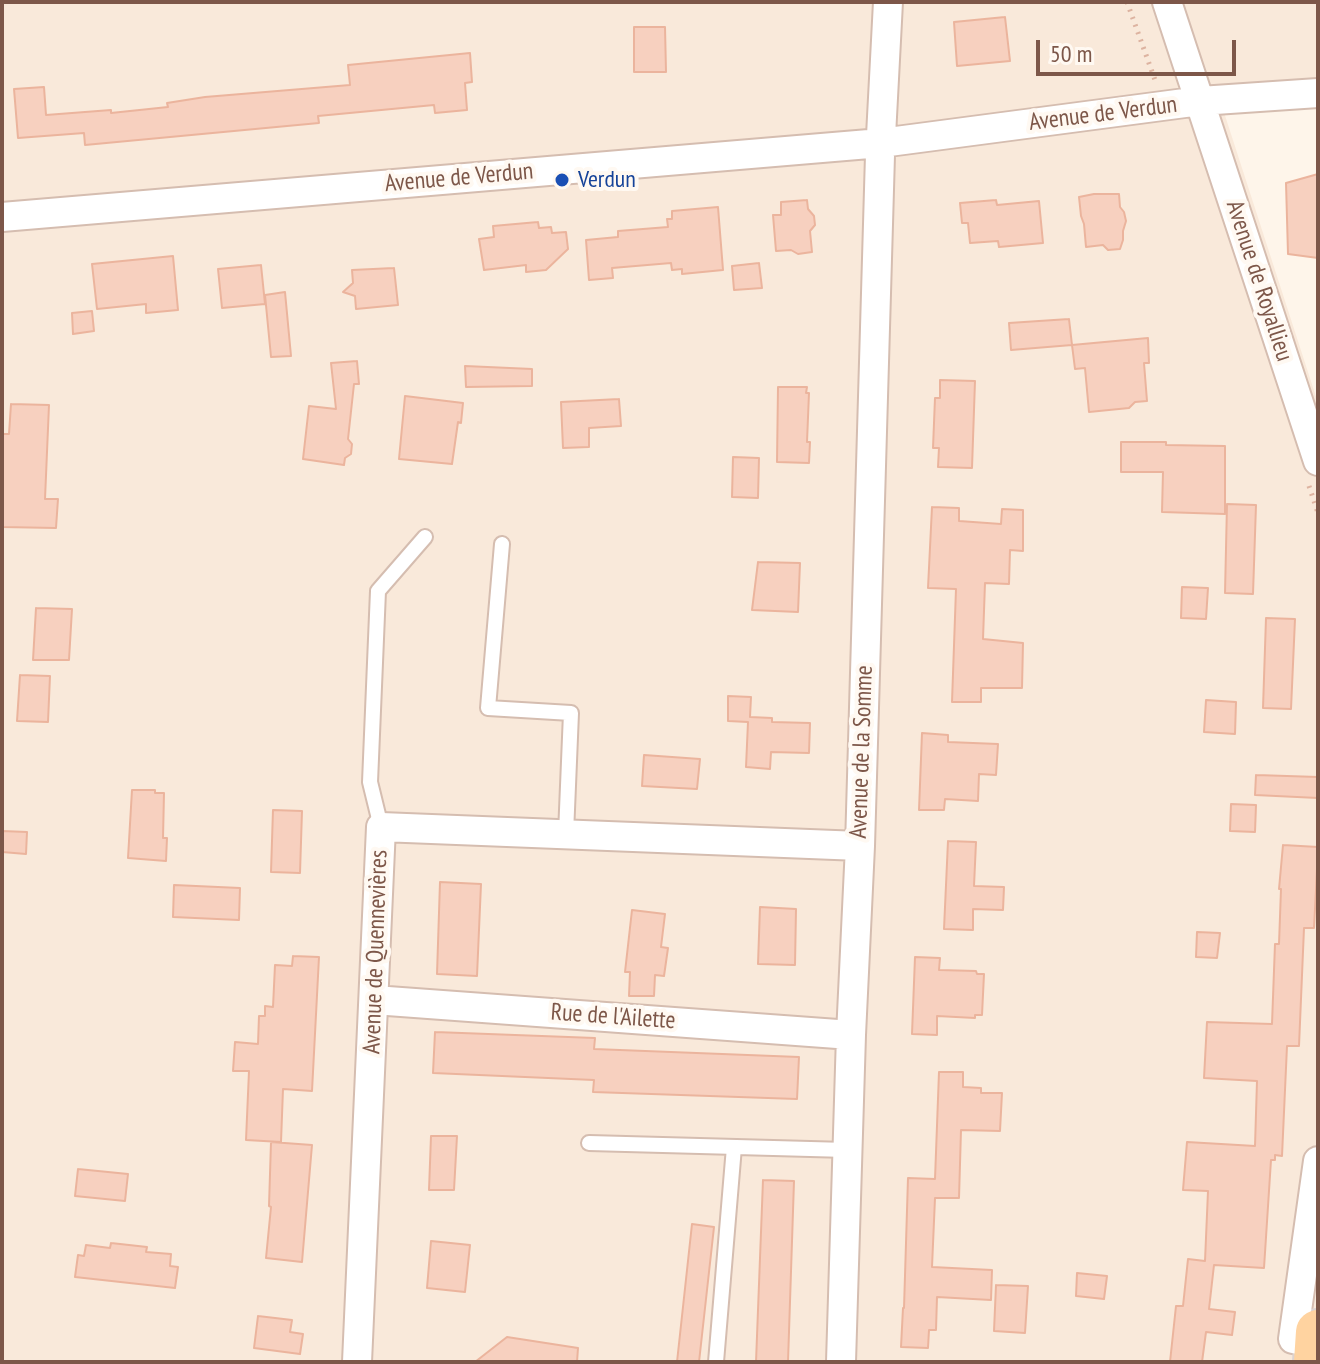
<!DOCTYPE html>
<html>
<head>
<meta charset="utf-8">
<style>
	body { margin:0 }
	#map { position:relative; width:1320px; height:1364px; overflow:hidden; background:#fef5ea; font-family:"PT Sans Narrow",sans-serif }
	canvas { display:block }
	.frame { position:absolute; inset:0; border:4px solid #7d5749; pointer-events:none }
	.scale { position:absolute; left:1036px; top:40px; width:200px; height:36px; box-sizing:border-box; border:4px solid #7d5749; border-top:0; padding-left:10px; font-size:24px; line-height:28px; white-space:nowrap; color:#7d5749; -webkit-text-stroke:6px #fff9f2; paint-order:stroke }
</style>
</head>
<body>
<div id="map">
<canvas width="1320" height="1364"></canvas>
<div class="frame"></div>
<div class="scale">50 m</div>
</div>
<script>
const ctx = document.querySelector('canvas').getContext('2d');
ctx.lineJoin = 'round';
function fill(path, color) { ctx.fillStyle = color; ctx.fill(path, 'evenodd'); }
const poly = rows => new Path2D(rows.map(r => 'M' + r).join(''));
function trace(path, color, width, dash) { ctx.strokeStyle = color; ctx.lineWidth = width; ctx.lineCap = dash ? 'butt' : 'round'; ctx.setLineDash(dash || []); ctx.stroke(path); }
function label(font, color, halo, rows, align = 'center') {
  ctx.font = font + ' "PT Sans Narrow",sans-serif'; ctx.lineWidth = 8; ctx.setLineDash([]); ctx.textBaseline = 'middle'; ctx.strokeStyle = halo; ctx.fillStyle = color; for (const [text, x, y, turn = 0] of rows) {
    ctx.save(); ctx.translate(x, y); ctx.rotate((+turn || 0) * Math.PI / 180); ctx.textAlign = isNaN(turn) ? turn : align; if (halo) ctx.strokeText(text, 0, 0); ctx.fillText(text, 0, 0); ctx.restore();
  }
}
const residential = poly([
	[2,2,1318,2,1318,93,1220,100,1318,403,1318,1362,2,1362]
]);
const building = poly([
	[1005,17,1010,61,957,66,954,22,1005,17],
	[634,27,665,27,666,72,634,72,634,27],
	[470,53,472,82,465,83,467,110,435,113,434,105,318,116,319,123,85,145,84,133,18,138,14,89,44,87,46,115,111,110,111,113,168,107,167,103,205,97,350,85,348,65,470,53],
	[1318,174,1318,258,1288,254,1286,183,1318,174],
	[1094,194,1119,194,1120,207,1124,212,1126,221,1123,231,1123,240,1120,249,1108,250,1103,245,1086,247,1084,224,1081,216,1079,197,1094,194],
	[807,200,808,209,814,216,815,225,810,231,812,252,798,254,791,250,776,251,773,215,781,215,781,202,807,200],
	[996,200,997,205,1039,201,1043,243,999,247,998,241,970,243,968,223,962,223,960,203,996,200],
	[718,207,723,270,682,274,682,269,672,270,671,263,612,268,613,278,589,280,586,240,618,237,618,231,668,227,667,219,672,219,672,211,718,207],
	[538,222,539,228,551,227,552,233,566,232,568,249,546,270,526,272,526,265,484,270,479,239,494,237,493,226,538,222],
	[173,256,178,310,146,313,146,304,97,309,92,264,173,256],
	[759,263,762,288,734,290,732,266,759,263],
	[261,265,265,304,222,308,218,269,261,265],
	[394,268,398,305,356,309,355,296,343,292,353,283,352,270,394,268],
	[285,292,291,356,271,357,265,295,285,292],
	[92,311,94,331,73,334,72,313,92,311],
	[1069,319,1072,345,1011,350,1009,323,1069,319],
	[1148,338,1149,363,1144,363,1147,401,1135,402,1129,408,1089,412,1085,368,1075,369,1072,345,1148,338],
	[357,361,359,384,354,384,348,439,352,444,351,454,345,458,344,465,303,459,309,406,336,409,331,363,357,361],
	[465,366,532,369,532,386,466,387,465,366],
	[940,380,975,381,972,468,938,467,939,448,933,448,935,398,940,398,940,380],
	[778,387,807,387,806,393,809,393,807,442,810,442,809,463,777,462,778,387],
	[405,396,463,403,461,423,458,422,452,464,399,459,405,396],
	[619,399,621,426,589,428,589,447,563,448,561,402,619,399],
	[11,404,49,405,45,499,58,499,56,528,2,527,2,434,9,434,11,404],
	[1121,442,1166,442,1166,445,1225,446,1225,514,1162,512,1163,472,1121,472,1121,442],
	[733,457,759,458,758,498,732,497,733,457],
	[1227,504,1256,505,1253,594,1225,593,1227,504],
	[932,507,959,508,959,521,1001,524,1002,509,1023,510,1023,551,1010,550,1009,584,985,583,983,639,1023,643,1022,688,981,688,981,702,952,702,956,589,928,588,932,507],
	[758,562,800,563,798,612,752,610,758,562],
	[1182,587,1208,588,1206,619,1181,618,1182,587],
	[36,608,72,609,69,660,33,660,36,608],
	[1266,618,1295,619,1291,709,1263,708,1266,618],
	[20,675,50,676,48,722,17,721,20,675],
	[728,696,751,697,750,717,772,718,772,722,810,723,809,753,771,752,770,769,746,767,748,722,728,721,728,696],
	[1206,700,1236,702,1235,734,1204,732,1206,700],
	[922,733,948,735,948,742,998,744,996,775,979,774,978,801,945,799,944,810,919,810,922,733],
	[644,755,700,759,697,789,642,786,644,755],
	[1256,775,1318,777,1318,798,1255,795,1256,775],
	[132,790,155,790,155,793,164,793,163,838,167,838,166,861,128,858,132,790],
	[1231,804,1256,805,1255,832,1230,831,1231,804],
	[273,810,302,811,300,873,271,872,273,810],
	[2,831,27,832,26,854,2,852,2,831],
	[948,841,976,842,974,886,1004,887,1003,910,973,909,973,930,944,929,948,841],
	[1283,845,1318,847,1316,890,1314,928,1304,928,1299,1046,1287,1046,1282,1156,1275,1155,1275,1160,1271,1160,1264,1268,1214,1265,1209,1309,1235,1312,1232,1335,1206,1332,1202,1362,1170,1362,1176,1306,1183,1306,1188,1259,1205,1261,1208,1191,1183,1190,1187,1142,1255,1146,1257,1081,1204,1078,1207,1022,1272,1024,1275,944,1279,944,1281,889,1279,889,1283,845],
	[440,882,481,884,477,976,437,974,440,882],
	[174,885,240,888,239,920,173,917,174,885],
	[760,907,796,909,795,965,758,964,760,907],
	[632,910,665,914,661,947,668,948,664,976,655,975,654,996,629,996,630,972,625,972,632,910],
	[1197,932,1220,933,1217,958,1196,957,1197,932],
	[293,956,319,957,312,1091,283,1089,281,1142,246,1140,249,1071,233,1071,235,1042,258,1044,259,1016,265,1016,265,1006,273,1007,275,965,292,966,293,956],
	[915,957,940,958,939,970,976,971,977,974,984,974,982,1015,975,1015,975,1018,937,1016,937,1035,912,1034,915,957],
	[435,1032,595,1038,594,1049,799,1057,797,1099,593,1092,594,1080,433,1073,435,1032],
	[939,1072,963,1072,963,1087,981,1088,981,1093,1002,1093,1000,1131,961,1130,959,1198,935,1198,932,1267,992,1270,991,1300,937,1297,936,1330,929,1330,928,1348,901,1347,903,1308,904,1308,908,1178,935,1179,939,1072],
	[431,1136,457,1136,454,1190,429,1190,431,1136],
	[271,1142,312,1145,302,1262,266,1258,271,1207,269,1206,271,1142],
	[78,1169,128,1174,125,1201,75,1196,78,1169],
	[763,1180,794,1181,788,1362,756,1362,763,1180],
	[692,1224,714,1227,699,1362,677,1362,692,1224],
	[431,1241,470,1245,465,1292,427,1288,431,1241],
	[111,1243,147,1247,146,1252,171,1254,170,1266,178,1267,175,1288,75,1277,78,1255,84,1256,86,1245,110,1248,111,1243],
	[1077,1273,1107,1276,1104,1299,1076,1296,1077,1273],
	[996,1285,1028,1286,1025,1333,994,1331,996,1285],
	[258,1316,292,1320,290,1332,303,1334,300,1354,254,1348,258,1316],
	[507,1337,578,1348,577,1362,475,1362,507,1337]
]);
const path = poly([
	[1127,2,1155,80],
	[1309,486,1318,513]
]);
const service = poly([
	[502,544,488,708,571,713,566,834],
	[381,827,370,782,378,591,425,537],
	[589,1143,847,1150],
	[716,1362,734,1147]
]);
const minor = poly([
	[1167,2,1318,461],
	[2,217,881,143,1200,101,1318,93],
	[374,1000,851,1035],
	[1316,1343,1293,1339,1318,1161],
	[357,1362,381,827,860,846],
	[841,1362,851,1035,860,846,880,155,888,2]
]);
const primary = poly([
	[1316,1362,1318,1332]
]);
const markers = [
	[562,180,8,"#1a4fb4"]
];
const streetNames = [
	["Avenue de Verdun",1103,114,-7],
	["Avenue de Verdun",459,178,-5],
	["Avenue de Royallieu",1259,281,72],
	["Avenue de la Somme",862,752,-88],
	["Avenue de Quennevières",376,952,-88],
	["Rue de l'Ailette",613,1017,4]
];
const transitNames = [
	["Verdun",578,180]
];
fill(residential, '#f9e9da');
fill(building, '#f7d0bf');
trace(building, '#ebb49d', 2);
trace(service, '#d5bdb0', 18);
trace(minor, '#d5bdb0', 32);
trace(primary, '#ddd3d0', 48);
trace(path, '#ddb3a0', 5, [2, 6]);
trace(service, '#fff', 14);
trace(minor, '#fff', 28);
trace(primary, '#ffd3a0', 44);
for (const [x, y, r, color] of markers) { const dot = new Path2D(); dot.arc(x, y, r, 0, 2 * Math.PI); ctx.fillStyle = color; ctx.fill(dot); trace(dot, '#fff9f2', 3); }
label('24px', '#7d5749', '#fff9f2', streetNames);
label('24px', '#164399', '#fff9f2', transitNames, 'left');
</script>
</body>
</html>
